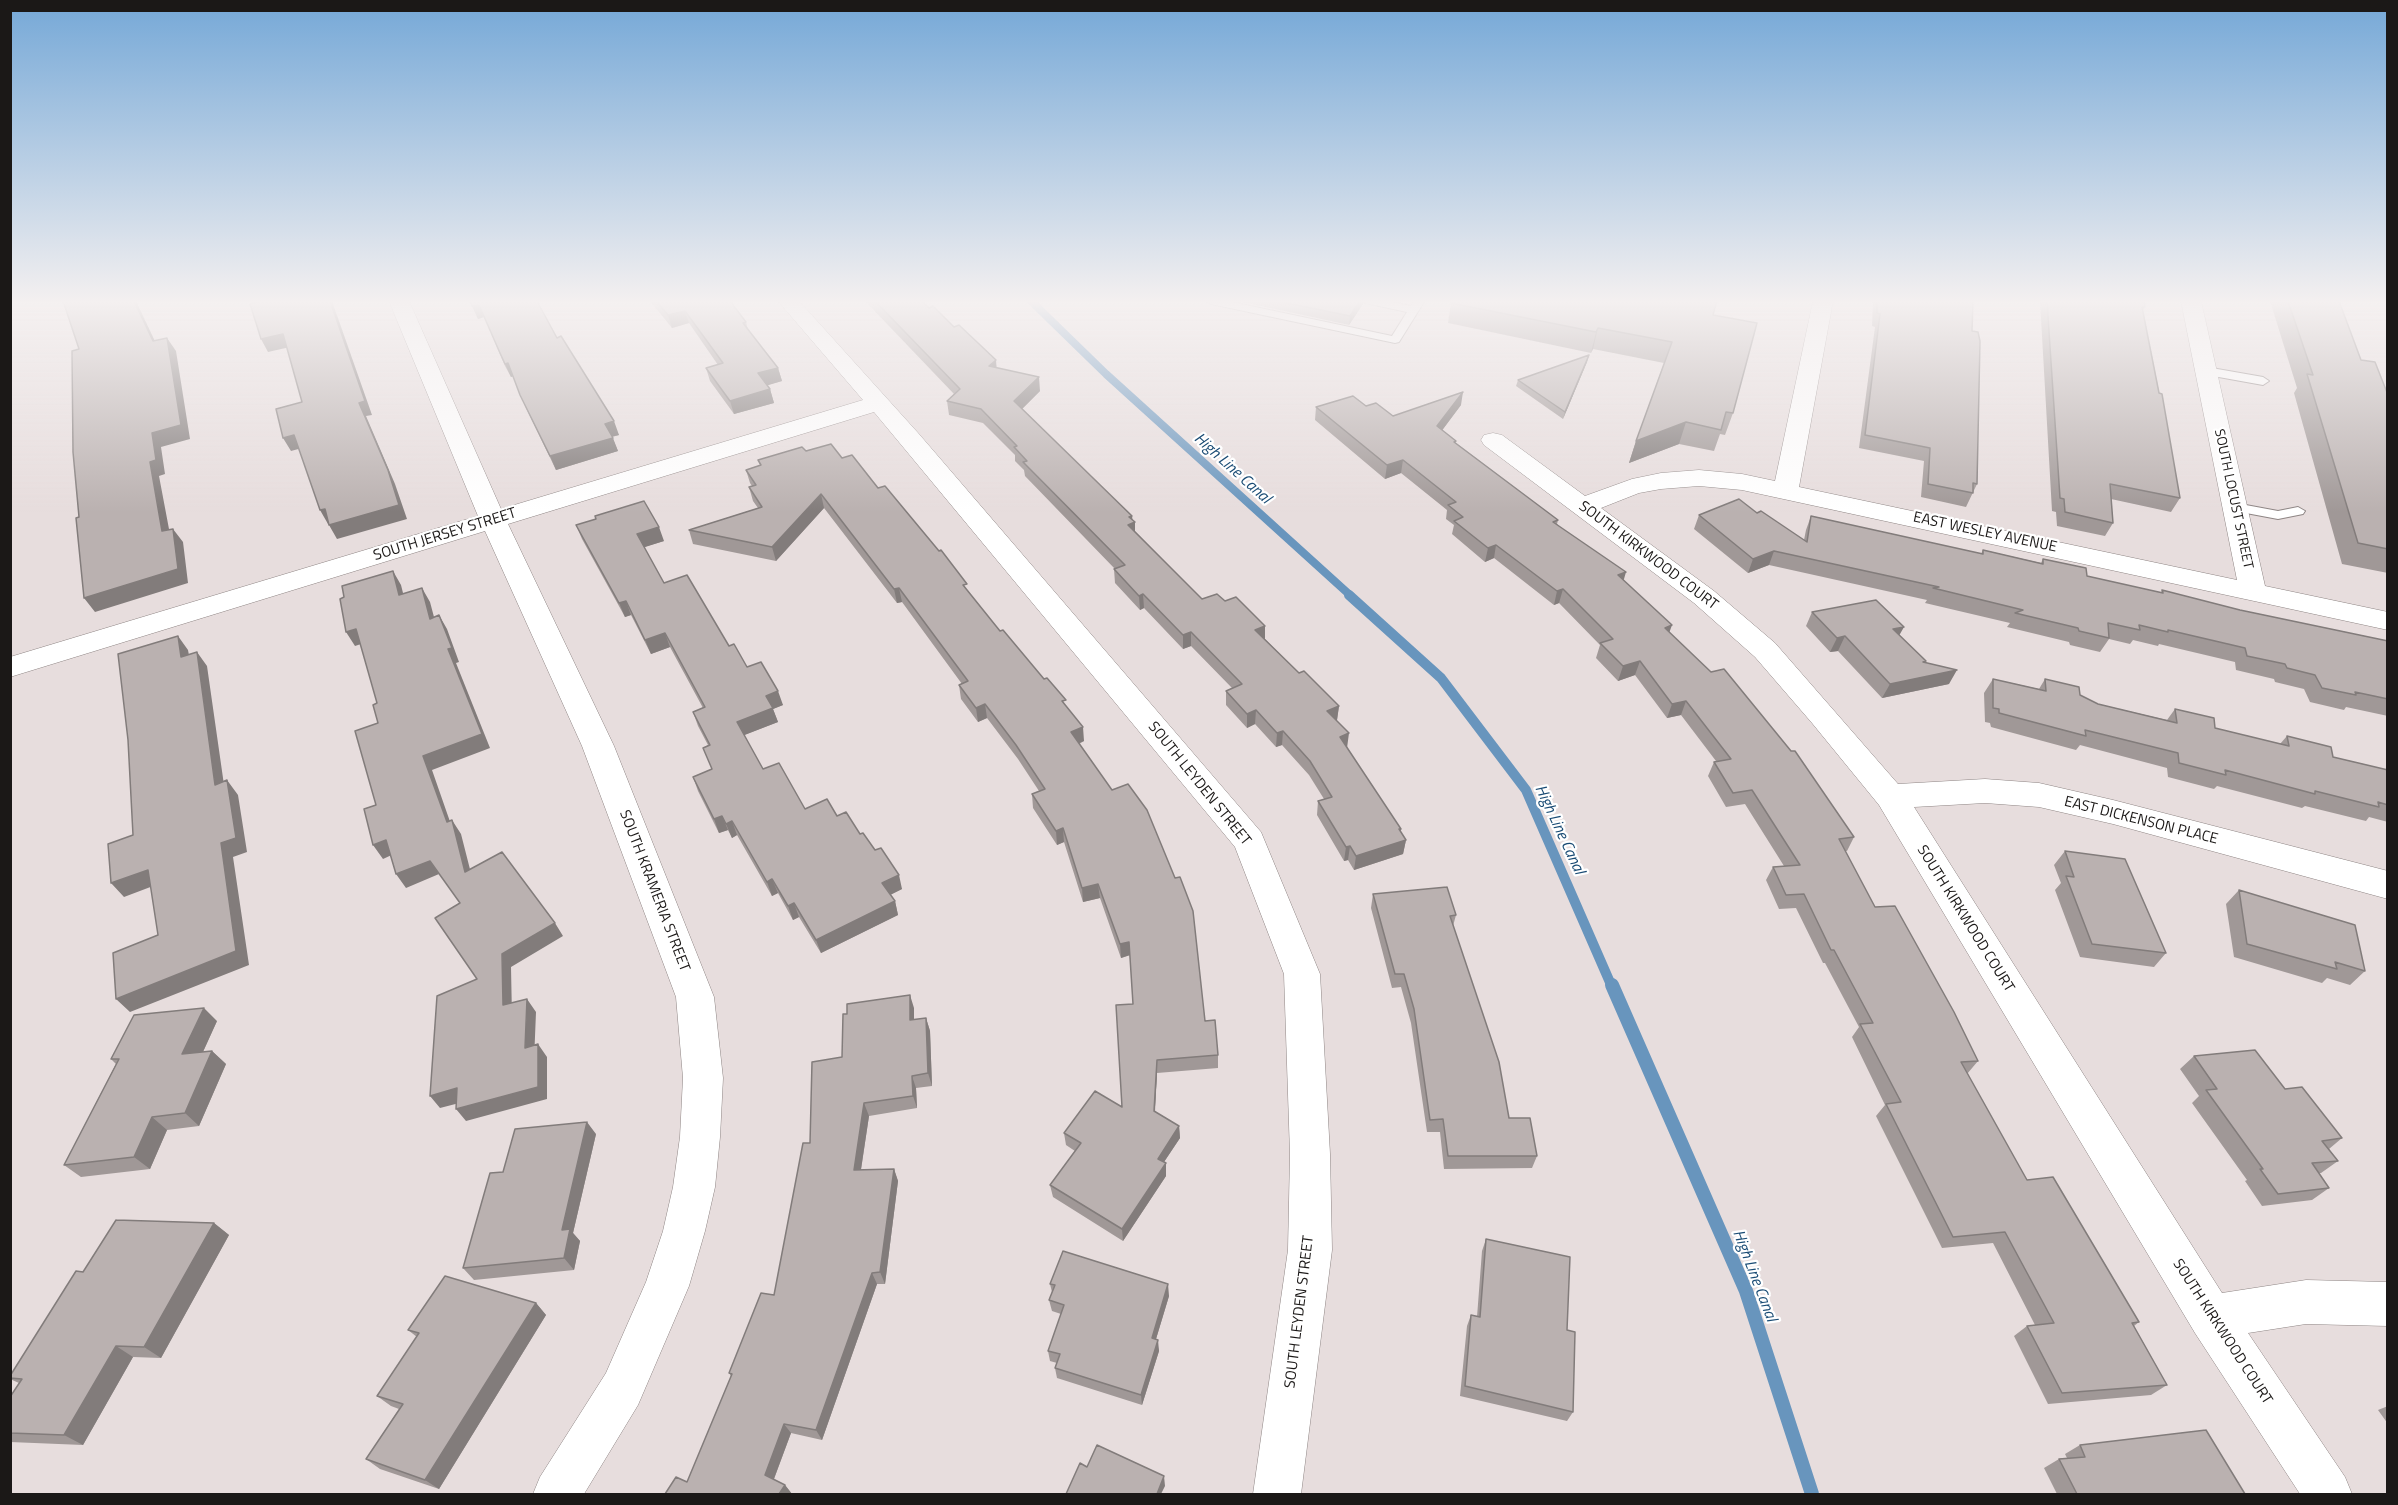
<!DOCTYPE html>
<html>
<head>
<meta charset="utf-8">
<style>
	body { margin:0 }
	#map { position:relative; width:2398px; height:1505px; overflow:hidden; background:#e7dddd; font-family:"Titillium Web",sans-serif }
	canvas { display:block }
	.frame { position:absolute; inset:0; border:12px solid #1b1817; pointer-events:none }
</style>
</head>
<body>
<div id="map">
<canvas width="2398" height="1505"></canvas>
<div class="frame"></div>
</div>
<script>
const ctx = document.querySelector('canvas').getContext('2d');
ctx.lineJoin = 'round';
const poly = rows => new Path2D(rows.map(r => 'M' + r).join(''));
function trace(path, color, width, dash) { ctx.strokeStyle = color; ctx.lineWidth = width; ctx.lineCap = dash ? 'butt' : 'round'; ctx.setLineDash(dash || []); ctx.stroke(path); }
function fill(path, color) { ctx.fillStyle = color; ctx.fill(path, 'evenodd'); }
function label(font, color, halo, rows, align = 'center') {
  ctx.font = font + ' "Titillium Web",sans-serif'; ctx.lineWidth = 4.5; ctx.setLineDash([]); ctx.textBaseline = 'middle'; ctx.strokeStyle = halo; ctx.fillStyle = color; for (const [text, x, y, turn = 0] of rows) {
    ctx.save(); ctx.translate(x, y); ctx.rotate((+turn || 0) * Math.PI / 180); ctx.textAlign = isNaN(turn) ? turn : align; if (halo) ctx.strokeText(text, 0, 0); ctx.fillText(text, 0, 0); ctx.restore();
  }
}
const streamFar2 = poly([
	[1031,301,1106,374,1351,596]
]);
const streamFar1 = poly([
	[1349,595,1441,678,1526,790,1612,987]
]);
const stream = poly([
	[1612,985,1746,1291,1812,1494]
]);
const service = poly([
	[1206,301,1227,301,1392,336,1407,312,1365,303,1364,301,1386,301,1411,306,1414,301,1424,302,1399,342,1395,343,1211,304,1206,301],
	[2206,367,2263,377,2269,381,2263,385,2202,374,2202,368,2206,367],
	[2235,503,2278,511,2298,507,2305,511,2303,514,2278,519,2230,510,2228,507,2230,504,2235,503]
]);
const minor = poly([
	[389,301,409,301,501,509,863,400,778,301,799,301,919,434,1261,832,1320,974,1330,1154,1332,1250,1301,1494,1253,1494,1288,1250,1290,1154,1284,974,1235,847,874,412,508,524,614,746,714,997,723,1078,720,1137,715,1187,705,1231,689,1286,638,1405,584,1494,533,1494,540,1477,606,1373,646,1282,663,1231,673,1187,680,1137,683,1078,676,997,582,746,485,531,10,677,10,657,478,516,389,301],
	[1813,301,1833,301,1799,487,2237,580,2181,301,2201,301,2265,586,2388,612,2388,630,1742,490,1699,486,1661,489,1639,493,1601,508,1714,591,1775,643,1898,784,1985,779,2039,783,2113,800,2388,871,2388,899,2113,824,2039,807,1985,803,1914,807,2222,1293,2306,1280,2388,1282,2388,1326,2306,1324,2248,1333,2345,1477,2352,1494,2300,1494,2195,1333,1879,805,1812,723,1755,657,1694,603,1484,445,1481,440,1484,435,1493,433,1502,435,1585,496,1632,479,1661,473,1699,470,1742,474,1775,481,1813,301]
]);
const wall = poly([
	[470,301,557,338,619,435,612,437,618,451,556,470,526,408,513,376,511,377,505,366,484,317,478,319],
	[650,301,730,301,746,322,748,330,778,368,782,381,767,385,770,389,774,403,734,414,710,381,706,368,718,365,689,323,672,328],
	[865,301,922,301,996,367,1040,391,1022,409,1132,520,1135,531,1202,599,1225,601,1265,626,1265,639,1299,673,1339,706,1337,720,1336,720,1347,747,1406,840,1403,854,1354,870,1348,860,1344,861,1317,815,1318,801,1324,799,1309,775,1282,745,1276,747,1255,724,1247,728,1226,705,1226,691,1232,688,1191,646,1183,649,1144,608,1140,610,1115,583,1114,569,1115,569,1025,476,1024,470,1015,461,1015,455,983,423,949,415,947,401,954,394],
	[1238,301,1363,301,1363,304,1349,325],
	[1873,301,1973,301,1972,331,1977,484,1966,507,1921,497,1924,461,1859,448,1875,327,1872,326],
	[2040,301,2144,301,2145,307,2143,310,2180,498,2171,512,2111,499,2113,523,2105,536,2057,526,2056,512,2052,511],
	[2270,301,2339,301,2361,360,2388,395,2388,573,2342,564,2294,393,2297,388],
	[1451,303,1713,315,1733,413,1725,435,1720,434,1714,451,1679,444,1629,463,1636,441,1664,363,1593,349,1591,353,1448,323],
	[1589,355,1587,362,1563,419,1516,386,1518,380],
	[1461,405,1442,430,1456,443,1558,520,1557,524,1623,580,1670,633,1854,837,1847,851,1845,851,1875,907,1978,1061,1967,1074,2027,1180,2139,1322,2134,1326,2167,1385,2151,1395,2048,1404,2014,1336,2027,1326,2035,1325,1993,1243,1942,1248,1876,1116,1885,1105,1852,1037,1859,1027,1825,963,1823,963,1796,908,1779,909,1766,880,1773,867,1784,866,1745,804,1726,807,1708,776,1714,762,1716,761,1681,715,1667,718,1635,675,1618,681,1596,658,1600,645,1559,603,1554,605,1494,558,1485,562,1452,534,1454,525,1446,519,1447,510,1401,473,1385,479,1315,420,1316,407,1366,406,1393,416],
	[806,451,842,458,878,488,968,591,1000,631,1066,706,1084,741,1079,744,1205,1021,1218,1055,1218,1068,1157,1073,1155,1112,1179,1126,1180,1138,1164,1162,1166,1163,1166,1176,1123,1241,1053,1197,1050,1185,1075,1151,1066,1145,1064,1133,1122,1107,1133,1004,1130,955,1121,958,1100,898,1083,902,1064,842,1057,845,1033,808,1032,794,1039,791,1018,759,987,718,978,722,961,699,959,685,962,684,902,602,897,603,824,508,776,561,693,544,689,530,758,508,753,501,749,487,752,486,750,483,746,470,760,465,758,460],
	[1757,513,1804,540,1806,530,1811,516,1981,554,1983,550,2041,563,2043,559,2087,576,2161,593,2162,590,2240,610,2388,641,2388,716,2346,707,2344,710,2310,702,2304,689,2275,682,2274,679,2236,670,2235,662,2159,644,2158,646,2133,640,2130,644,2109,639,2100,652,2070,645,2069,642,2007,627,2010,623,1925,603,1927,600,1769,565,1748,573,1694,529,1699,515],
	[576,525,664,541,644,547,664,583,729,646,747,667,783,705,773,709,778,722,744,735,763,769,805,809,837,816,860,834,902,889,890,895,895,901,898,915,821,953,799,917,793,920,778,893,772,896,737,835,732,838,728,830,719,833,698,791,693,777,712,769,703,748,708,745,698,726,693,712,703,708,670,647,651,654,631,615,625,617,582,539],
	[1812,612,1899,635,1925,663,1949,684,1882,698,1838,651,1830,652,1806,626],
	[1993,679,2039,689,2045,679,2098,704,2167,720,2175,709,2215,728,2280,744,2287,736,2333,757,2388,770,2388,822,2369,817,2366,821,2305,806,2302,808,2217,786,2214,789,2168,777,2167,768,2080,745,2076,750,1991,727,1990,723,1985,722,1984,693],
	[2065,851,2166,953,2154,967,2080,957,2055,890,2061,883,2054,865],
	[2239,890,2365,971,2350,985,2327,978,2322,983,2234,957,2226,904],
	[1373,894,1456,915,1453,926,1509,1118,1537,1156,1532,1168,1444,1169,1440,1132,1427,1132,1411,1023,1401,987,1392,988,1371,908],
	[914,1008,914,1020,926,1018,930,1031,932,1086,916,1088,917,1108,869,1116,861,1170,894,1169,898,1181,885,1284,877,1284,822,1440,791,1433,774,1479,785,1485,792,1494,665,1494,687,1482,731,1376,729,1373,774,1295,810,1143,842,1057],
	[217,1021,203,1052,212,1051,226,1064,199,1126,167,1130,150,1169,81,1177,64,1165,116,1064,111,1059],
	[2194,1056,2285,1089,2342,1138,2329,1149,2338,1161,2321,1173,2319,1173,2329,1188,2312,1200,2262,1206,2245,1181,2247,1180,2192,1103,2199,1096,2180,1069],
	[596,1134,573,1233,580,1241,574,1270,474,1280,463,1268,503,1172],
	[214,1223,229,1235,161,1358,133,1357,83,1445,10,1442,10,1397,19,1383,10,1379,10,1376,83,1272],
	[1486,1239,1567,1330,1573,1412,1567,1421,1460,1396,1467,1326,1471,1315,1477,1317,1482,1251],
	[1050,1284,1169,1296,1156,1339,1159,1351,1142,1405,1057,1378,1055,1368,1057,1363,1050,1361,1048,1351,1061,1314,1052,1311,1049,1300,1052,1292],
	[536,1303,546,1315,439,1489,380,1469,366,1459,399,1409,391,1406,377,1396,417,1337,408,1330],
	[2388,1406,2388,1424,2378,1410],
	[2080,1445,2245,1494,2057,1494,2044,1468,2059,1459,2067,1458,2065,1454]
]);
const shadedWall = poly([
	[134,301,136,301,161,354,153,341],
	[330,301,332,301,372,415,366,416,395,484,407,519,337,539,329,525,359,403],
	[1360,301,1363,301,1363,304,1349,325,1350,316],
	[479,305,484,317,478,319,472,306],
	[685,311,689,323,672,328,668,315],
	[1598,328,1593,349,1591,353,1596,332],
	[283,334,290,347,268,352,261,339],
	[167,338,176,351,190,439,161,447,165,474,159,476,172,545,162,531,150,462,152,433],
	[1589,355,1587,362,1563,419,1565,412],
	[996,360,997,373,989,366],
	[508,363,514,376,511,377,505,364],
	[778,368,782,381,762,387,758,373],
	[1039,377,1040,391,1016,415,1014,401],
	[770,389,774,403,734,414,730,401],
	[1463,392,1461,405,1435,440,1437,426],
	[614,421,619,435,610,437,605,424],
	[1686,422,1679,444,1629,463,1636,441],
	[294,435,302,448,291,451,283,438],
	[613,438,618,451,556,470,550,456],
	[1403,460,1401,473,1385,479,1387,465],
	[821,494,824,508,776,561,772,547],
	[325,509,333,522,328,524,320,510],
	[1132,516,1133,523,1135,522,1135,536,1129,538,1129,517],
	[659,527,664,541,642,548,637,534],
	[173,529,183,542,188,583,95,612,84,598],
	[1496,545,1494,558,1485,562,1488,548],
	[1774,551,1769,565,1748,573,1753,559],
	[393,571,401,585,407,609,399,595],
	[1626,572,1622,586,1618,575],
	[422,588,430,602,438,632,430,619],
	[899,588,902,602,897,603,894,589],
	[1563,589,1559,603,1554,605,1557,591],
	[1143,594,1144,608,1140,610,1139,596],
	[626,601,631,615,625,617,619,603],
	[439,615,447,629,459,662,456,663,490,748,432,770,455,836,447,822,423,756,448,649],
	[1672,625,1667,639,1665,628],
	[1265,626,1265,640,1255,630],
	[1904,627,1896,641,1893,629],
	[356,629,364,643,355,646,346,632],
	[1191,632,1191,646,1183,649,1183,635],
	[665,633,670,647,651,654,645,640],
	[178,636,188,650,192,671,181,657],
	[1845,636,1838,651,1830,652,1837,638],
	[197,652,207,666,226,799,215,785],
	[1640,661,1635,675,1618,681,1623,666],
	[1957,670,1949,684,1882,698,1890,684],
	[778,691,783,705,773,709,778,722,742,736,737,722,766,696],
	[1686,701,1681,715,1667,718,1672,704],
	[985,704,987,718,978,722,976,708],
	[1339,706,1337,720,1325,725,1327,711],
	[1256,710,1255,724,1247,728,1247,714],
	[1083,727,1084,741,1072,746,1071,732],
	[1283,731,1282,745,1276,747,1277,733],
	[1349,733,1347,748,1340,737],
	[227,780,238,795,247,852,233,857,249,965,130,1012,116,999,221,843],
	[722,816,728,830,719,833,714,819],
	[452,820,461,834,474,885,465,872],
	[732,821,737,835,732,838,726,824],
	[1063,828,1064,842,1057,845,1056,831],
	[1399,829,1401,829,1399,842,1406,840,1403,854,1354,870,1356,856],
	[386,840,396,853,383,859,373,845],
	[1350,846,1348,860,1344,861,1346,847],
	[430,861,439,874,406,888,396,874],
	[148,870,161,883,124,897,111,883],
	[899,875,902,889,886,897,882,883],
	[772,879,778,893,772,896,767,882],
	[1098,884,1100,898,1083,902,1082,888],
	[895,901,898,915,821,953,816,940],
	[794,903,799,917,793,920,788,906],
	[555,923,563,936,511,967,512,1018,503,1005,502,954],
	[1129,942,1130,955,1121,958,1120,944],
	[910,995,914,1008,914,1034,910,1020],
	[527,999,536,1012,534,1061,525,1048],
	[204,1008,217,1021,196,1067,182,1054],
	[926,1018,930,1031,932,1086,928,1073],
	[538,1044,547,1057,547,1099,466,1121,456,1109],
	[212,1051,226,1064,199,1126,185,1113],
	[1157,1060,1157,1073,1154,1124,1154,1111],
	[912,1076,916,1088,917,1108,913,1096],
	[457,1088,467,1101,440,1108,430,1096],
	[864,1103,869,1116,859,1182,854,1170],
	[152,1117,167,1130,150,1169,134,1157],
	[587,1122,596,1134,573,1233,580,1241,574,1270,564,1258,562,1230],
	[1179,1126,1180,1138,1158,1171,1158,1159],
	[1166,1163,1166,1176,1123,1241,1122,1229],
	[894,1169,898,1181,885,1284,880,1272],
	[214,1223,229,1235,161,1358,144,1347],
	[872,1273,877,1284,822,1440,816,1430],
	[1168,1284,1169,1296,1153,1349,1152,1338],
	[536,1303,546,1315,439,1489,425,1480],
	[1158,1340,1159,1351,1142,1405,1141,1395],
	[116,1346,133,1357,83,1445,64,1435],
	[784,1424,791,1433,772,1484,765,1475],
	[1164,1476,1165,1486,1161,1494,1157,1494],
	[785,1485,792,1494,779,1494]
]);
const building = poly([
	[63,301,134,301,153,341,167,338,181,425,152,433,156,460,150,462,162,531,173,529,178,569,84,598,76,518,79,517,73,452,72,351,79,349,63,301],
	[261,301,330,301,365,401,359,403,388,470,399,505,329,525,325,509,320,510,294,435,283,438,276,409,302,402,283,334,261,339,250,304,261,301],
	[470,301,537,301,557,338,561,336,614,421,605,424,613,438,550,456,520,395,508,363,505,364,500,353,479,305,472,306,470,301],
	[656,301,730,301,746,322,743,323,778,368,758,373,770,389,730,401,706,368,723,363,685,311,668,315,656,301],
	[875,301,922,301,929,308,933,306,954,327,959,325,996,360,989,366,1039,377,1014,401,1132,516,1129,517,1135,522,1128,525,1202,599,1217,594,1225,601,1236,597,1265,626,1255,630,1299,673,1304,671,1339,706,1327,711,1349,733,1340,737,1401,829,1399,829,1406,840,1356,856,1350,846,1346,847,1318,801,1332,797,1310,761,1283,731,1277,733,1256,710,1247,714,1226,691,1242,684,1191,632,1183,635,1143,594,1139,596,1114,569,1125,565,1023,462,1027,461,1014,447,1017,446,981,409,947,401,960,389,875,301],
	[1277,301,1360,301,1350,316,1277,301],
	[1452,301,1717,301,1713,315,1757,323,1733,413,1726,412,1721,430,1686,422,1636,441,1672,342,1598,328,1596,332,1451,303,1452,301],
	[1877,301,1973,301,1972,331,1978,332,1980,341,1977,484,1973,483,1973,493,1928,484,1930,448,1865,435,1880,314,1877,313,1877,301],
	[2047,301,2144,301,2145,307,2142,307,2159,393,2162,394,2180,498,2110,484,2113,523,2065,512,2064,499,2060,498,2047,301],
	[2288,301,2339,301,2361,360,2375,362,2388,395,2388,549,2358,543,2307,374,2313,375,2288,301],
	[1589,355,1565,412,1518,380,1589,355],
	[1463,392,1437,426,1456,441,1454,442,1558,520,1553,522,1626,572,1618,575,1672,625,1665,628,1711,672,1724,669,1791,751,1795,751,1854,837,1839,839,1875,907,1895,906,1954,1012,1978,1061,1961,1062,2027,1180,2053,1177,2139,1322,2132,1323,2167,1385,2062,1393,2027,1326,2054,1323,2005,1232,1953,1237,1886,1104,1901,1102,1860,1024,1873,1023,1834,950,1831,950,1804,894,1786,895,1773,867,1800,865,1752,790,1733,793,1714,762,1731,759,1686,701,1672,704,1640,661,1623,666,1600,643,1613,639,1563,589,1557,591,1496,545,1488,548,1454,521,1463,517,1448,505,1456,502,1403,460,1387,465,1316,407,1353,396,1366,406,1376,403,1393,416,1463,392],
	[831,444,842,458,852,455,878,488,885,486,939,551,941,550,967,584,963,585,1000,631,1003,630,1044,679,1047,678,1066,700,1062,701,1083,727,1071,732,1112,790,1128,784,1147,810,1175,878,1180,877,1193,911,1205,1021,1215,1020,1218,1055,1157,1060,1154,1111,1179,1126,1158,1159,1166,1163,1122,1229,1050,1185,1081,1143,1064,1133,1095,1091,1122,1107,1116,1005,1133,1004,1129,942,1120,944,1098,884,1082,888,1063,828,1056,831,1032,794,1045,789,1016,745,985,704,976,708,959,685,968,681,899,588,894,589,821,494,772,547,689,530,762,507,749,487,756,485,746,470,761,465,758,460,802,447,806,451,831,444],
	[1739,499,1757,513,1761,511,1807,542,1811,516,1983,554,1983,550,2043,564,2043,559,2086,568,2087,576,2163,593,2162,590,2240,610,2388,641,2388,699,2355,692,2356,695,2322,688,2315,675,2287,668,2285,664,2247,656,2245,648,2168,630,2168,632,2139,625,2140,630,2108,623,2109,638,2079,631,2078,628,2015,613,2023,610,1933,588,1939,587,1774,551,1753,559,1699,515,1739,499],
	[644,501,659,527,637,534,664,583,687,575,729,646,734,644,747,667,761,662,778,691,766,696,773,708,737,722,763,769,779,763,805,809,827,799,837,816,846,812,860,834,863,833,875,850,881,848,899,875,882,883,895,901,816,940,794,903,788,906,772,879,767,882,732,821,726,824,722,816,714,819,693,777,712,769,703,748,710,745,693,712,705,707,665,633,645,640,626,601,619,603,576,525,596,519,595,516,644,501],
	[393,571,399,595,422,588,430,619,439,615,452,648,448,649,482,734,423,756,447,822,452,820,465,872,502,852,555,923,502,954,503,1005,527,999,525,1048,538,1044,538,1087,456,1109,457,1088,430,1096,437,996,477,979,435,918,460,903,430,861,396,874,386,840,373,845,364,809,376,805,355,731,378,723,373,705,377,703,356,629,346,632,340,599,344,597,342,586,393,571],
	[1876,600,1904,627,1893,629,1926,661,1923,662,1957,670,1890,684,1845,636,1837,638,1812,612,1876,600],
	[178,636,181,657,197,652,215,785,227,780,236,838,221,843,236,951,116,999,113,953,158,935,148,870,111,883,108,844,133,835,128,740,118,654,178,636],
	[1993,679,2046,691,2045,679,2079,687,2080,695,2098,704,2177,723,2175,709,2214,718,2215,728,2289,746,2287,736,2331,747,2333,757,2388,770,2388,805,2378,802,2379,807,2315,791,2315,794,2225,770,2226,775,2179,763,2178,753,2085,730,2086,736,1999,713,1999,709,1993,708,1993,679],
	[2065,851,2125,859,2166,953,2092,944,2066,876,2074,877,2065,851],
	[1447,887,1456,915,1450,916,1499,1062,1509,1118,1530,1118,1537,1156,1448,1156,1443,1119,1430,1120,1414,1009,1404,974,1395,974,1373,894,1447,887],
	[2239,890,2355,925,2365,971,2335,962,2337,969,2247,944,2239,890],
	[910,995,910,1020,926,1018,928,1073,912,1076,913,1096,864,1103,854,1170,894,1169,880,1272,872,1273,816,1430,784,1424,765,1475,785,1485,779,1494,665,1494,676,1477,687,1482,732,1374,729,1373,761,1293,774,1295,803,1143,810,1143,812,1062,842,1057,843,1014,847,1014,847,1004,910,995],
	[204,1008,182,1054,212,1051,185,1113,152,1117,134,1157,64,1165,119,1059,111,1059,134,1015,204,1008],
	[2255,1050,2285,1089,2302,1087,2342,1138,2322,1141,2338,1161,2312,1163,2329,1188,2278,1194,2260,1169,2263,1169,2206,1090,2217,1089,2194,1056,2255,1050],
	[587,1122,562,1230,570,1229,564,1258,463,1268,490,1173,503,1172,515,1129,587,1122],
	[116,1220,214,1223,144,1347,116,1346,64,1435,10,1433,10,1397,22,1379,10,1378,10,1376,76,1271,83,1272,116,1220],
	[1486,1239,1570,1257,1567,1330,1575,1332,1573,1412,1465,1386,1471,1315,1480,1317,1486,1239],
	[1063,1251,1168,1284,1152,1338,1158,1340,1141,1395,1055,1368,1060,1354,1048,1351,1064,1305,1049,1300,1055,1285,1050,1284,1063,1251],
	[445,1276,536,1303,425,1480,366,1459,403,1404,377,1396,419,1333,408,1330,445,1276],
	[2206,1430,2245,1494,2077,1494,2059,1459,2085,1457,2080,1445,2206,1430],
	[1097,1445,1164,1476,1157,1494,1066,1494,1080,1463,1087,1467,1097,1445]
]);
const farStreetnames = [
	["SOUTH LOCUST STREET",2233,499,78]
];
const streetNames = [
	["EAST WESLEY AVENUE",1985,533,12],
	["SOUTH JERSEY STREET",445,535,-17],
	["SOUTH KIRKWOOD COURT",1648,556,37],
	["SOUTH LEYDEN STREET",1199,784,51],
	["EAST DICKENSON PLACE",2141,821,14],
	["SOUTH KRAMERIA STREET",654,891,69],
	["SOUTH KIRKWOOD COURT",1965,919,58],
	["SOUTH LEYDEN STREET",1300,1312,-83],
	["SOUTH KIRKWOOD COURT",2222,1332,57]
];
const waterNames = [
	["High Line Canal",1232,469,42],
	["High Line Canal",1559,830,65],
	["High Line Canal",1754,1276,69]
];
trace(streamFar2, '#6895bd', 8);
trace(streamFar1, '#6895bd', 10);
trace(stream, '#6895bd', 14);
trace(service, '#8e8584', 2);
trace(minor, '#8e8584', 1);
fill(service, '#fff');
fill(minor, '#fff');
fill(wall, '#a09897');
fill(shadedWall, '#827c7b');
fill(building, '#bab1b0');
trace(building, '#827c7b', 1.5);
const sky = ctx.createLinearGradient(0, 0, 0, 512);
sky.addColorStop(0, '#75a8d7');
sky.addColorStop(0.59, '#f4f0f0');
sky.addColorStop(1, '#f4f0f000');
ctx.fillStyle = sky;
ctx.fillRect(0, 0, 2398, 512);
label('14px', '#1b1817', '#fff', farStreetnames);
label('15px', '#1b1817', '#fff', streetNames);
label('italic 16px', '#194b74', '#fff', waterNames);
</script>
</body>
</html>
